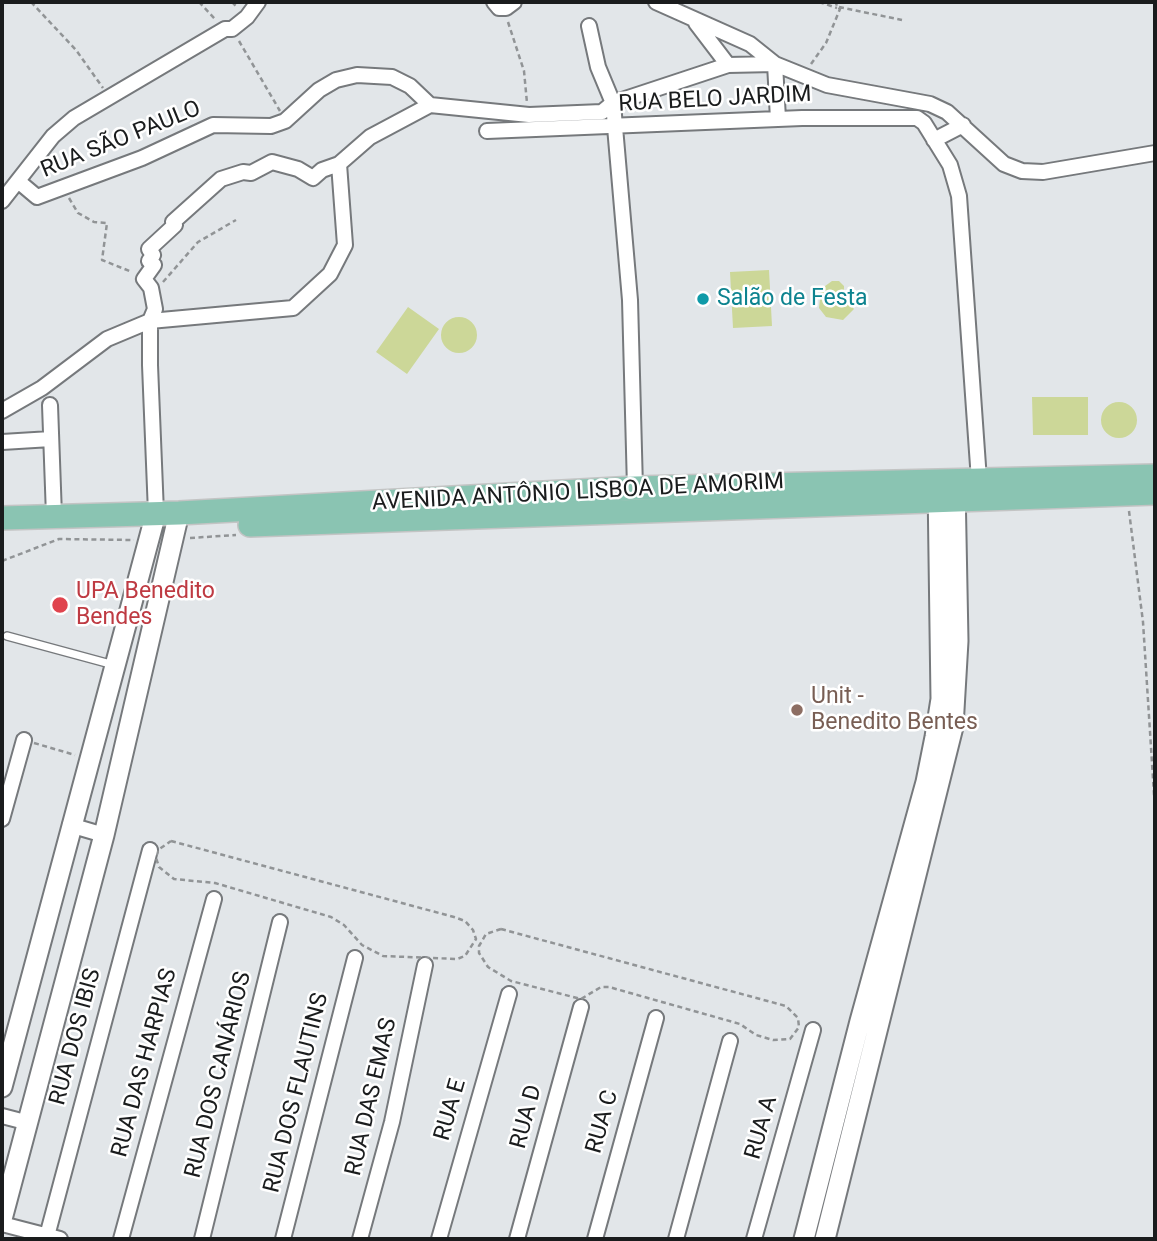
<!DOCTYPE html>
<html>
<head>
<meta charset="utf-8">
<style>
	body { margin:0 }
	#map { position:relative; width:1157px; height:1241px; overflow:hidden; background:#e2e6e9; font-family:Roboto,sans-serif }
	canvas { display:block }
	.frame { position:absolute; inset:0; border:4px solid #1a1c1d; pointer-events:none }
</style>
</head>
<body>
<div id="map">
<canvas width="1157" height="1241"></canvas>
<div class="frame"></div>
</div>
<script>
const ctx = document.querySelector('canvas').getContext('2d');
ctx.lineJoin = 'round';
function fill(path, color) { ctx.fillStyle = color; ctx.fill(path, 'evenodd'); }
const poly = rows => new Path2D(rows.map(r => 'M' + r).join(''));
function trace(path, color, width, dash) { ctx.strokeStyle = color; ctx.lineWidth = width; ctx.lineCap = dash ? 'butt' : 'round'; ctx.setLineDash(dash || []); ctx.stroke(path); }
function label(font, color, halo, rows, align = 'center') {
  ctx.font = font + ' Roboto,sans-serif'; ctx.lineWidth = 5; ctx.setLineDash([]); ctx.textBaseline = 'middle'; ctx.strokeStyle = halo; ctx.fillStyle = color; for (const [text, x, y, turn = 0] of rows) {
    ctx.save(); ctx.translate(x, y); ctx.rotate((+turn || 0) * Math.PI / 180); ctx.textAlign = isNaN(turn) ? turn : align; if (halo) ctx.strokeText(text, 0, 0); ctx.fillText(text, 0, 0); ctx.restore();
  }
}
const green = poly([
	[769,270,772,326,733,328,730,272],
	[832,281,839,281,844,286,844,297,854,309,843,320,826,317,819,308,821,289],
	[408,307,439,329,407,374,376,352],
	'441 335a18 18 0 1 1 36 0a18 18 0 1 1-36 0Z',
	[1032,397,1088,397,1088,435,1033,435],
	'1101 420a18 18 0 1 1 36 0a18 18 0 1 1-36 0Z'
]);
const path = poly([
	[31,2,76,50,103,88],
	[199,2,215,19],
	[232,2,237,7],
	[819,2,837,8],
	[839,7,902,20],
	[508,22,524,71,527,103],
	[239,41,280,111],
	[811,64,826,43,840,9,836,6,837,2],
	[69,198,78,213,94,222,107,223,102,260,132,272],
	[163,282,198,242,236,220],
	[1129,511,1143,622,1155,810],
	[190,538,236,535],
	[2,561,59,539,134,540],
	[34,743,75,755],
	[171,841,454,917,465,921,473,930,476,939,465,956,457,959,383,956,362,945,344,925,331,917,215,883,174,879,159,867,156,858,158,850,171,841],
	[501,929,786,1006,798,1018,799,1027,790,1039,773,1040,756,1035,740,1024,609,987,601,987,581,999,511,981,488,967,479,953,479,946,486,934,501,929]
]);
const lane = poly([
	[7,636,114,665]
]);
const street = poly([
	[494,2,499,8,506,8,514,2],
	[656,2,750,44,775,64,827,85,930,104,947,112,1004,164,1022,171,1043,172,1155,153],
	[696,23,728,65],
	[589,26,598,67,613,103,615,127,630,300,635,488],
	[487,131,802,118,917,118,924,123,950,165,959,196,979,480],
	[934,140,963,125],
	[18,181,37,197,142,158,213,125,271,126,285,121,319,90,336,80,357,75,392,77,410,86,430,105],
	[2,201,53,136,74,118,225,29,232,29,247,17,258,2],
	[50,405,54,516],
	[2,411,42,388,107,339,150,321,293,308,330,274,345,245,339,164,370,137,430,105,529,115,602,112,613,103,728,65,775,64,778,119],
	[2,442,51,439],
	[156,513,150,365,150,321,155,309,151,288,144,279,154,265,149,261,153,255,149,249,175,225,173,222,221,179,243,172,251,173,272,162,298,169,313,178,322,170,339,164],
	[2,819,24,740],
	[70,825,104,835],
	[2,1116,29,1123],
	[2,1224,60,1239],
	[47,1236,150,850],
	[121,1239,214,899],
	[202,1239,280,922],
	[283,1239,355,958],
	[360,1239,392,1122,425,965],
	[439,1239,509,994],
	[517,1239,581,1007],
	[595,1239,656,1018],
	[676,1239,730,1041],
	[754,1239,813,1030]
]);
const secondary = poly([
	[2,1087,156,513],
	[2,1219,104,835,179,513],
	[804,1239,860,1021,926,782,935,737,941,699,938,485],
	[825,1239,953,727,958,641,955,485]
]);
const primary = poly([
	[2,518,179,513,635,488,1155,476],
	[250,525,1155,493]
]);
const markers = [
	[703,299,7,"#0f9aa8"],
	[60,605,9,"#e0444e"],
	[797,710,7,"#8d6e63"]
];
const streetNames = [
	["RUA BELO JARDIM",715,100,-3],
	["RUA SÃO PAULO",121,140,-22],
	["AVENIDA ANTÔNIO LISBOA DE AMORIM",578,493,-3],
	["RUA DOS IBIS",76,1037,-75],
	["RUA DAS HARPIAS",145,1063,-75],
	["RUA DOS CANÁRIOS",219,1075,-76],
	["RUA DOS FLAUTINS",297,1093,-76],
	["RUA DAS EMAS",372,1097,-77],
	["RUA E",451,1110,-74],
	["RUA D",527,1117,-75],
	["RUA C",603,1122,-74],
	["RUA A",762,1128,-74]
];
const cultureNames = [
	["Salão de Festa",717,299]
];
const healthNames = [
	["UPA Benedito",76,592],
	["Bendes",76,618]
];
const educationNames = [
	["Unit -",811,697],
	["Benedito Bentes",811,723]
];
fill(green, '#ccd798');
trace(lane, '#76797c', 10);
trace(street, '#76797c', 18);
trace(secondary, '#76797c', 23);
trace(primary, '#c3c4c4', 26);
trace(path, '#919496', 2.5, [5, 3.5]);
trace(lane, '#fff', 7);
trace(street, '#fff', 14);
trace(secondary, '#fff', 19);
trace(primary, '#8ac4b2', 23);
for (const [x, y, r, color] of markers) { const dot = new Path2D(); dot.arc(x, y, r, 0, 2 * Math.PI); ctx.fillStyle = color; ctx.fill(dot); trace(dot, '#fff', 2.5); }
label('23px', '#1a1c1d', '#fff', streetNames);
label('23px', '#0d838f', '#fff', cultureNames, 'left');
label('23px', '#be3a42', '#fff', healthNames, 'left');
label('23px', '#785e54', '#fff', educationNames, 'left');
</script>
</body>
</html>
